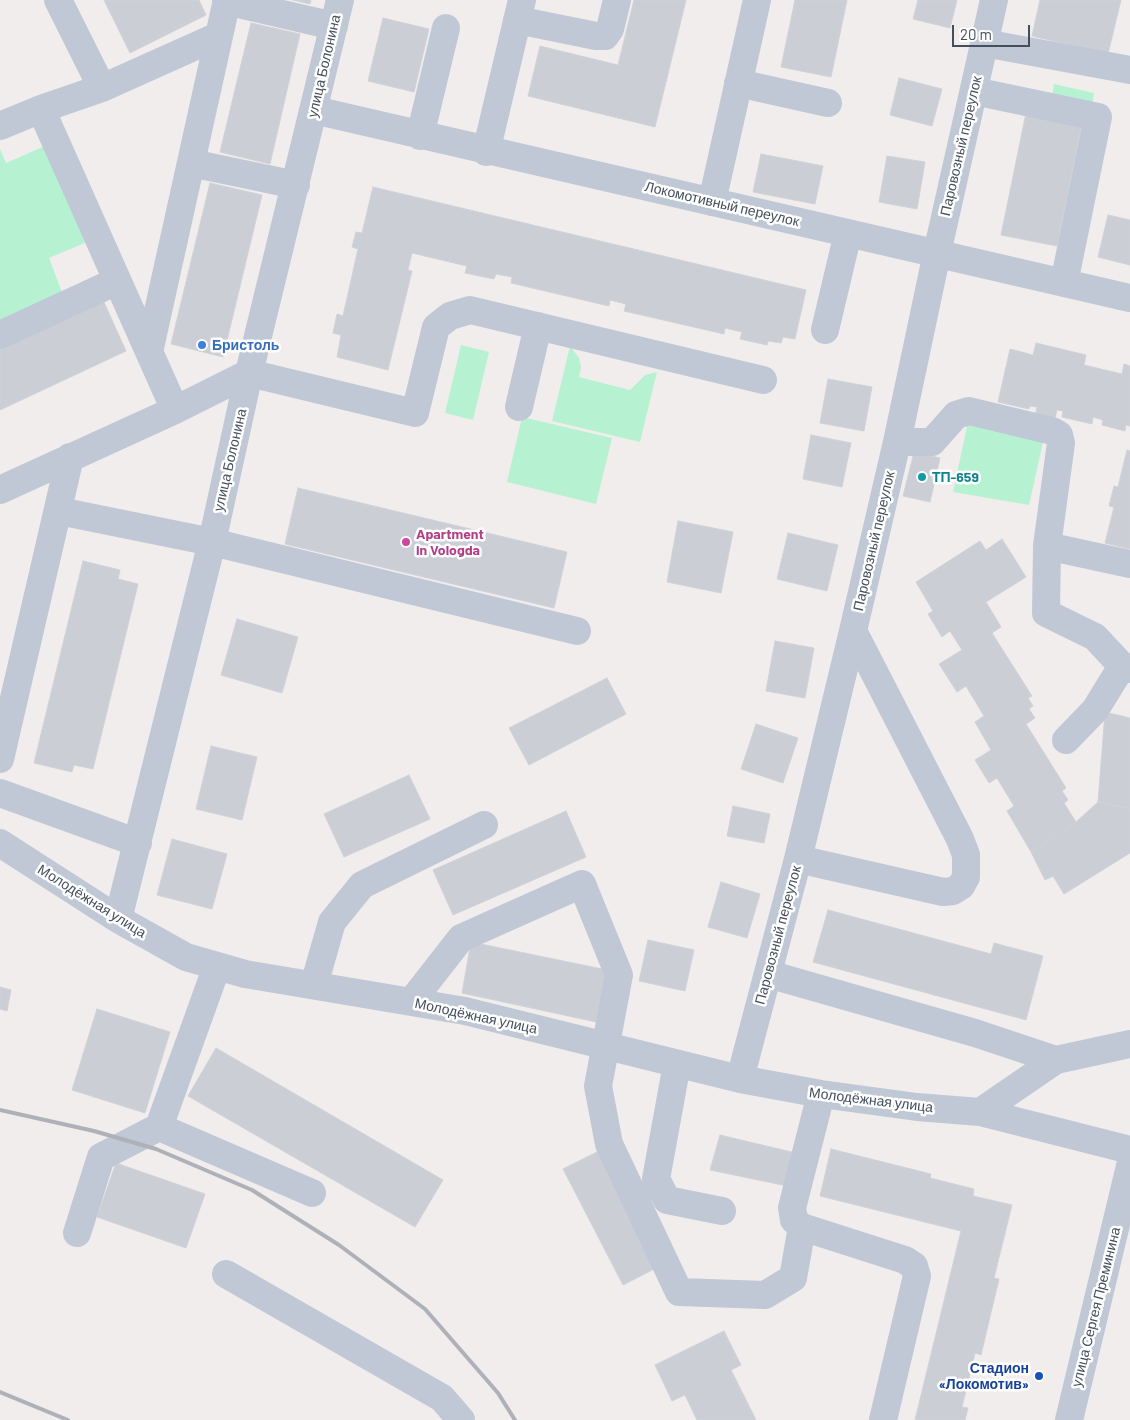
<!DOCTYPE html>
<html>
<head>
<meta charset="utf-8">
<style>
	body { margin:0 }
	#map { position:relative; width:1130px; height:1420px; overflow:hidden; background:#f0edec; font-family:Barlow,sans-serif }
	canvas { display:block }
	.scale { position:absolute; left:952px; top:25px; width:78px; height:22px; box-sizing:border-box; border:2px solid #444f5c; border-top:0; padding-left:6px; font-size:15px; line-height:18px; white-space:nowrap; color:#444f5c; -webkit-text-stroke:4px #fff; paint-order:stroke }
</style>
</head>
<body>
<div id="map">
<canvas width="1130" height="1420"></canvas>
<div class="scale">20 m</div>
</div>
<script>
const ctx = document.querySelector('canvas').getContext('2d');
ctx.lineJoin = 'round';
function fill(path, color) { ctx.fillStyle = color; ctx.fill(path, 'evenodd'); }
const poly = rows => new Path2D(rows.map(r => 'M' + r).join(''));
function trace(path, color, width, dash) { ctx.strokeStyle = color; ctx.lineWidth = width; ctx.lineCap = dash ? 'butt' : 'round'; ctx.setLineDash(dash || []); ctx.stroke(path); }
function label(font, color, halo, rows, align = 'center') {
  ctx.font = font + ' Barlow,sans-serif'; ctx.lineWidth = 5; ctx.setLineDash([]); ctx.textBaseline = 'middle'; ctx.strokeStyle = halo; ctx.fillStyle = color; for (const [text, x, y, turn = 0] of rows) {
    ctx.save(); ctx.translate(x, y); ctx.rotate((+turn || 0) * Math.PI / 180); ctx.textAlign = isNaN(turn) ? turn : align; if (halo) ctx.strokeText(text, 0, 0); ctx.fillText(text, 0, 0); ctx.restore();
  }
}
const green = poly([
	[1054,84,1094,93,1092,106,1052,97],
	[45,146,87,242,49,258,63,295,0,323,0,149,6,163],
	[461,345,489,352,473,420,445,413],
	[570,346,579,358,581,367,579,377,630,390,645,375,657,372,640,442,552,421],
	[522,417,612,438,596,504,507,482],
	[968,422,1044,438,1029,505,953,492]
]);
const building = poly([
	[104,0,199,0,206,15,130,53,104,0],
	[293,0,311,0,310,4,293,0],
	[634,0,686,0,655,127,528,96,540,46,618,65,634,0],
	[795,0,847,0,831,77,781,67,795,0],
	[918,0,957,0,950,28,913,19,918,0],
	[1040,0,1121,0,1108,54,1032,36,1040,0],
	[383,18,429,29,414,92,368,81,383,18],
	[251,23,300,34,270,164,220,152,251,23],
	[899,78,942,89,932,126,890,115,899,78],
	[1027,108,1083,119,1057,246,1001,235,1027,108],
	[761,154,823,166,815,204,753,192,761,154],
	[887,156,925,162,917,209,879,202,887,156],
	[210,183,262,195,223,357,171,344,210,183],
	[373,187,806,290,795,339,783,337,781,343,768,341,767,345,740,339,742,332,725,328,724,334,624,311,626,304,610,300,609,306,511,283,512,277,496,274,494,279,465,273,467,266,412,253,408,270,412,271,388,370,337,357,341,335,333,333,337,314,343,316,358,249,352,247,356,232,362,233,373,187],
	[1108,215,1130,220,1130,265,1098,257,1108,215],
	[103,300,126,351,0,410,0,348,103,300],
	[1036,343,1086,355,1084,365,1122,374,1124,364,1130,366,1130,426,1126,425,1125,431,1102,425,1103,420,1093,417,1092,424,1062,417,1063,411,1057,410,1054,422,1035,417,1037,407,1030,406,1029,409,998,402,1010,349,1033,355,1036,343],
	[828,379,872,387,864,431,820,423,828,379],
	[811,435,851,443,842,487,803,479,811,435],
	[1127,450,1130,451,1130,549,1105,543,1114,507,1109,506,1114,486,1118,487,1127,450],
	[914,452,940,458,930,502,903,496,914,452],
	[298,488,567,552,554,608,285,544,298,488],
	[678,521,733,532,721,593,667,582,678,521],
	[788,533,838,545,827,591,777,579,788,533],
	[1002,539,1026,577,986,602,1001,627,992,633,1032,696,1028,698,1033,706,1029,709,1035,718,1026,724,1066,788,1062,791,1068,800,1064,803,1076,822,1031,852,1007,811,1014,806,997,778,989,783,975,760,991,750,975,722,984,716,966,686,957,692,939,664,962,650,950,631,942,637,928,614,933,611,916,582,980,541,986,550,1002,539],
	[83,561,120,570,118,579,138,584,93,769,74,765,72,772,34,763,83,561],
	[237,619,298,637,282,693,221,675,237,619],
	[775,641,814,648,805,698,766,691,775,641],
	[607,678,626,714,529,765,509,728,607,678],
	[1105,712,1130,718,1130,809,1098,802,1105,712],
	[756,724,798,738,783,783,741,769,756,724],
	[211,746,257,757,242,820,196,809,211,746],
	[409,775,430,819,344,857,324,814,409,775],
	[1098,802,1130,809,1130,853,1064,894,1053,876,1045,880,1031,852,1076,822,1098,802],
	[733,806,770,814,764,843,727,836,733,806],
	[566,811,586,857,453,915,433,870,566,811],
	[172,839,227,854,212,909,157,895,172,839],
	[721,882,760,894,747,938,708,927,721,882],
	[828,910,991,954,994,943,1043,956,1026,1020,813,962,828,910],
	[648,940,694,950,685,991,639,981,648,940],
	[471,942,607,970,596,1022,462,993,471,942],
	[0,987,11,990,7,1011,0,1009,0,987],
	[97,1009,170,1032,145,1113,72,1090,97,1009],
	[216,1048,443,1180,415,1227,188,1096,216,1048],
	[720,1135,800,1154,792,1187,710,1170,720,1135],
	[831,1149,931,1174,930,1178,974,1189,973,1196,1012,1205,994,1278,999,1279,981,1355,975,1353,962,1407,968,1408,965,1420,915,1420,961,1231,820,1196,831,1149],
	[601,1150,660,1266,623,1285,563,1169,601,1150],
	[116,1163,205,1194,186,1248,97,1217,116,1163],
	[724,1331,741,1365,731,1370,756,1420,697,1420,685,1395,672,1401,655,1365,724,1331]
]);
const minor = poly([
	[58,0,102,88],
	[226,1,334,26],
	[517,20,596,36,605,36,610,29,617,0],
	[984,43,1130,70],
	[738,83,828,103],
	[974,91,1098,117,1064,283],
	[41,109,102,88,218,36],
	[314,110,1130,298],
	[0,126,41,109,175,410],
	[420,136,446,28],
	[486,152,522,0],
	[191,163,296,185],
	[712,202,757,0],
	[825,330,848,233],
	[0,335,117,281],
	[149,352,227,0],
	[519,407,538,326],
	[897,442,932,442,956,415,969,411,1052,431,1059,435,1061,443,1047,546,1046,613,1095,637,1122,666,1130,669],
	[0,490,175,410,249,373,415,413,436,327,450,316,470,310,763,380],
	[59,511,212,542,577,631],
	[1047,546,1130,564],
	[1066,740,1095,710,1122,666],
	[0,759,70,457],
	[0,793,138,843],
	[0,843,118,919,186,957,245,974,465,1011,740,1079,821,1094,917,1107,980,1112,1130,1150],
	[798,859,943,892,953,891,961,886,966,877,966,855,960,839,853,631],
	[118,919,212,542,249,373,340,0],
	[217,966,159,1127,312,1193],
	[768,974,975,1033,1056,1060],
	[314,985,332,922,362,885,484,825],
	[411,1002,461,938,582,884,619,975,598,1086,609,1144,679,1292,765,1295,793,1278,802,1227],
	[677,1064,656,1179,667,1200,722,1211],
	[740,1079,798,859,853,631,897,442,937,253,994,0],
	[821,1094,792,1208,794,1220,802,1227,905,1260,914,1266,917,1276,883,1420],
	[980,1112,1056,1060,1130,1044],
	[77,1233,101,1157,159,1127],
	[226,1274,442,1398,461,1420],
	[1069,1420,1130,1166]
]);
const rail = poly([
	[0,1110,94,1131,156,1149,252,1190,339,1245,425,1309,498,1393,515,1420],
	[0,1392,68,1420]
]);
const markers = [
	[202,345,5,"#3f7fe0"],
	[922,477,5,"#0f9aa8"],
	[406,542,5,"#d1479c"],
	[1039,1376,5,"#1a4fb4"]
];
const streetNames = [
	["улица Болонина",324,66,-77],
	["Паровозный переулок",961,146,-77],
	["Локомотивный переулок",722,204,13],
	["улица Болонина",230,460,-77],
	["Паровозный переулок",874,541,-77],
	["Молодёжная улица",92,901,32],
	["Паровозный переулок",778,935,-75],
	["Молодёжная улица",476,1016,12],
	["Молодёжная улица",871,1100,7],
	["улица Сергея Преминина",1096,1307,-76]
];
const shopNames = [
	["Бристоль",212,345]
];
const cultureNames = [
	["ТП-659",932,477]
];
const hotelNames = [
	["Apartment",416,534],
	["in Vologda",416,550]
];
const transitNames = [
	["Стадион",1029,1368],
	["«Локомотив»",1029,1384]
];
fill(green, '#b6f2d1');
fill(building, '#cbced5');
trace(building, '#d0d2d9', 1);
trace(minor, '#bfc8d4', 28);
trace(rail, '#aeb1b8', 4);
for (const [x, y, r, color] of markers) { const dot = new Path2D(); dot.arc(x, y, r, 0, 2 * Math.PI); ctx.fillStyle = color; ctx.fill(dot); trace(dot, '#fff', 2); }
label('14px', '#444f5c', '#fff', streetNames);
label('bold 14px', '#366cbe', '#fff', shopNames, 'left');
label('bold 14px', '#0d838f', '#fff', cultureNames, 'left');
label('bold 14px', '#b23c85', '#fff', hotelNames, 'left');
label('bold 14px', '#164399', '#fff', transitNames, 'right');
</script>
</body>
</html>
